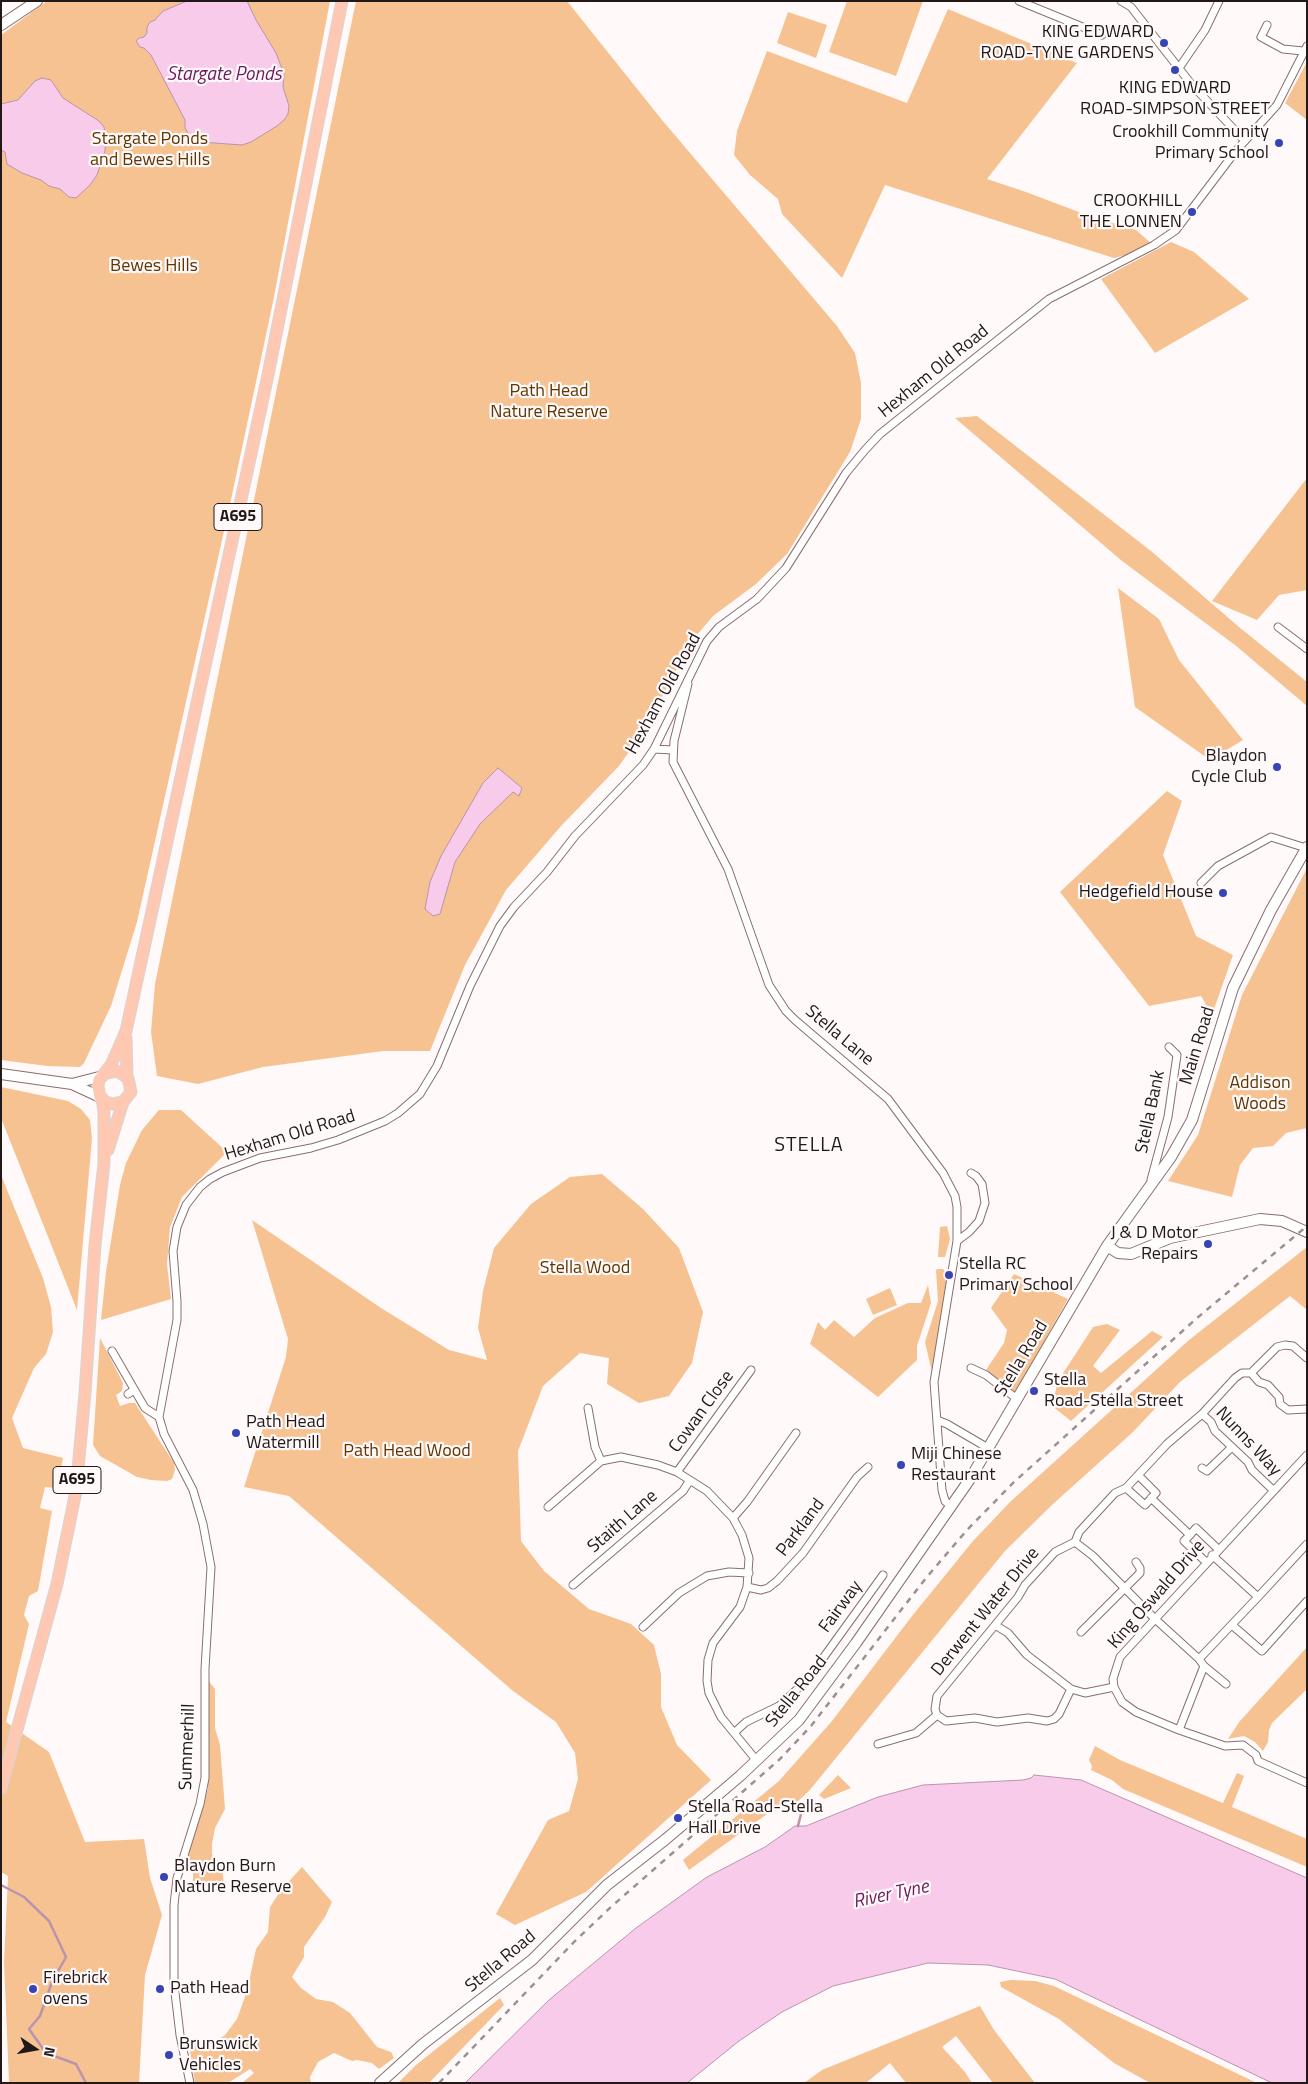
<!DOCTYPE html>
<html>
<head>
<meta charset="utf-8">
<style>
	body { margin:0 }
	#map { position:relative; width:1308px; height:2084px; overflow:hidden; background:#fff9f9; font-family:"Titillium Web",sans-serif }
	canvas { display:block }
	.frame { position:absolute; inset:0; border:2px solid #221818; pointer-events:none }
	.north { position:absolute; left:10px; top:2024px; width:50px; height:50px; -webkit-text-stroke:4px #fff9f9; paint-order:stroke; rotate:102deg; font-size:14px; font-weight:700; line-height:20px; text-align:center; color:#221818 }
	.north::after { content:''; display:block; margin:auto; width:18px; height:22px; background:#221818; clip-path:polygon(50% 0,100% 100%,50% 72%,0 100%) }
</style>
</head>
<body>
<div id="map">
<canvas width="1308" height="2084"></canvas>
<div class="frame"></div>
<div class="north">N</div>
</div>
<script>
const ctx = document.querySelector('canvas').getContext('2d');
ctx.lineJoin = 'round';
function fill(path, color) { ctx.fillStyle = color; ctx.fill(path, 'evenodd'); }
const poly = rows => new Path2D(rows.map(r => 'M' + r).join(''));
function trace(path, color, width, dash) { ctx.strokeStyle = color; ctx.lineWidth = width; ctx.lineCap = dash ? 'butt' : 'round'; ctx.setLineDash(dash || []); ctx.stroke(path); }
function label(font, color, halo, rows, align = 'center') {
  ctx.font = font + ' "Titillium Web",sans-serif'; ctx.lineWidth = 4.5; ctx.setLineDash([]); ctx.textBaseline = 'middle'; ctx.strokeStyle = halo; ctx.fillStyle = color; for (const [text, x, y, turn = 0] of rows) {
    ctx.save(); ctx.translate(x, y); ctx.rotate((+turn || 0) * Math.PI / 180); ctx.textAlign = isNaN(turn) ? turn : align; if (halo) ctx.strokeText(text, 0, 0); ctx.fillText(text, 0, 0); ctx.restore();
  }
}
const green = poly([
	[47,1,330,1,273,302,232,495,137,922,111,1006,84,1063,80,1067,47,1066,1,1060,1,35],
	[356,1,567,1,662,120,837,326,855,353,861,383,861,419,850,452,787,554,756,584,713,616,691,642,645,729,619,766,561,826,506,890,465,965,430,1051,383,1051,263,1067,198,1084,157,1076,151,1032,155,984],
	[847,1,923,1,896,76,829,52],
	[948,9,1077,63,987,179,1026,192,1092,217,1136,230,1152,244,1134,253,1114,258,885,185,842,278,782,214,778,199,750,175,734,155,737,131,767,51,907,103],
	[788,12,827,25,816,58,777,43],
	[1307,62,1307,120,1285,103],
	[1171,242,1194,252,1249,299,1155,353,1101,279],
	[977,416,1151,551,1239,627,1307,682,1307,706,1235,645,1122,561,955,418],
	[1307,478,1307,590,1279,595,1257,620,1212,601],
	[1118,588,1159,619,1179,660,1243,740,1210,760,1135,707],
	[1167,791,1182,801,1163,855,1196,936,1233,955,1212,1015,1201,996,1149,1006,1060,892],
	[1307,868,1307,1128,1286,1133,1273,1146,1253,1148,1240,1165,1232,1197,1168,1181,1198,1135,1242,995],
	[1,1087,68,1101,81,1109,90,1120,92,1138,77,1310,1,1118],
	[159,1110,181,1110,227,1152,182,1197,170,1227,167,1264,171,1299,101,1320,106,1272,120,1185,126,1163,142,1130],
	[602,1174,643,1209,679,1248,703,1312,692,1363,669,1396,639,1403,607,1384,609,1358,580,1353,543,1386,518,1451,521,1541,544,1571,589,1609,631,1624,654,1645,661,1674,661,1707,677,1745,711,1780,586,1892,515,1925,496,1914,548,1820,569,1811,578,1779,575,1753,556,1722,513,1691,289,1496,244,1487,286,1357,288,1339,252,1220,381,1308,449,1350,487,1360,478,1328,483,1291,494,1248,531,1204,570,1177],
	[1,1175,43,1278,51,1307,53,1332,46,1354,34,1368,12,1418,23,1448,63,1458,57,1488,45,1487,40,1508,52,1511,38,1591,29,1596,24,1615,29,1624,6,1722,49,1752,85,1842,144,1839,150,1878,162,1915,145,1975,139,2083,9,2083,4,1962,8,1876,1,1872],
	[947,1226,950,1239,945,1257,938,1257,940,1227],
	[1307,1247,1307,1310,1290,1296,1180,1382,1133,1432,1053,1504,1005,1551,809,1791,796,1803,767,1814,689,1870,683,1860,779,1781,832,1721,912,1616,973,1541,1010,1502,1189,1340],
	[938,1269,943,1269,949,1276,933,1371,931,1368,925,1342,938,1301,936,1270],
	[1014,1274,1068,1299,1015,1393,986,1370,1004,1343,1007,1330,991,1308],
	[928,1285,931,1303,917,1346,917,1360,878,1397,810,1344,818,1322,825,1330,834,1320,854,1337,875,1318,908,1303,921,1303],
	[890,1288,897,1305,873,1315,866,1299],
	[1107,1324,1120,1330,1093,1366,1101,1373,1152,1331,1163,1337,1071,1421,1052,1406,1058,1381,1093,1327],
	[100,1338,123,1383,122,1391,116,1395,120,1406,129,1403,135,1403,174,1463,175,1470,172,1479,167,1481,151,1480,137,1477,100,1456,93,1445],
	[1307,1647,1307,1689,1272,1723,1269,1730,1268,1742,1263,1751,1255,1742,1244,1736,1228,1739,1240,1721],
	[208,1680,215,1689,215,1728,220,1745,225,1809,215,1828,212,1844,212,1855,222,1865,224,1886,193,1885,193,1869,184,1869,208,1788],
	[1095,1746,1120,1760,1223,1803,1237,1773,1244,1776,1232,1807,1307,1839,1307,1867,1123,1789,1112,1780,1091,1770,1092,1766,1089,1760],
	[838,1775,851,1788,824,1799,819,1795],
	[302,1867,332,1902,325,1917,304,1947,304,1957,292,1977,301,1988,316,1999,333,2002,350,2013,377,2047,391,2052,394,2058,379,2069,372,2063,357,2060,352,2061,334,2053,318,2062,310,2077,311,2083,242,2083,254,2073,250,2069,228,2083,195,2083,189,2044,216,2041,225,2035,237,2019,247,1991,256,1949,268,1932,270,1907,281,1890],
	[1011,1980,1035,1981,1054,1986,1257,2083,1150,2083,1114,2063,1059,2019,1001,1987,1000,1982],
	[500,1998,504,2005,429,2083,398,2083,416,2065],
	[980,2006,994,2030,1035,2083,993,2083,956,2036,942,2047,965,2072,972,2083,906,2083,890,2063,866,2083,804,2083,822,2070]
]);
const water = poly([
	[187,1,247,1,256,20,276,53,284,74,283,87,289,106,288,114,284,120,277,126,251,142,242,145,201,142,191,138,185,128,185,120,151,55,144,48,140,47,136,41,139,38,144,37,147,33,147,27,150,22,155,20,163,11,187,1],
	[42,78,51,80,63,98,99,121,104,127,106,138,105,151,97,175,90,185,76,198,69,197,60,189,49,186,41,180,22,173,7,164,5,152,1,150,1,104,18,100,35,81,42,78],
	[498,768,522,788,519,796,513,792,480,824,455,862,440,914,433,916,425,909,430,882,441,856,483,783,498,768],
	[1034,1775,1081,1780,1307,1878,1307,2083,1272,2083,1055,1979,988,1965,928,1963,833,1986,782,2012,739,2041,687,2083,465,2083,549,2000,636,1928,707,1877,765,1847,795,1826,806,1826,878,1797,923,1785,1023,1780,1031,1778,1034,1775]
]);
const stream = poly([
	[798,1826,801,1814],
	[1,1885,24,1897,49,1921,66,1957,52,1982,40,2016,29,2029,46,2053,76,2064,86,2083]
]);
const street = poly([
	[1019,1,1102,35],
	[1121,1,1131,7,1192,85,1245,141],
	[1267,25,1261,37,1283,49,1303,51],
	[1179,68,1205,30,1219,1],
	[1278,627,1307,649],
	[688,684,674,741,673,762,728,869,769,985,786,1011,795,1020,888,1099,943,1173,955,1196,957,1207,957,1241,934,1382,942,1490,945,1501,952,1507],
	[654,749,673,750],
	[1201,883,1218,866,1271,837,1306,848],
	[1151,1180,1168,1117,1177,1055,1169,1047],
	[957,1241,969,1232,979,1221,985,1203,982,1184,976,1176,971,1173],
	[112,1351,145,1408,159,1417],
	[971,1368,986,1375,1017,1399],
	[1251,1373,1259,1382,1268,1385,1279,1397,1280,1404,1288,1410,1307,1409],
	[128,1394,134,1390],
	[588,1408,595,1447,601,1461],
	[1202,1414,1211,1422,1215,1431,1248,1462,1252,1470,1273,1490],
	[937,1420,947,1424,988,1448],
	[1307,1455,1120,1657,1113,1679,1114,1687,1122,1702,1136,1712,1179,1730,1225,1746,1243,1745,1256,1755,1258,1761,1307,1783],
	[1202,1468,1207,1471,1232,1447],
	[677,1472,751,1370],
	[1126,1488,1145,1505,1156,1493,1138,1475],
	[1151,1498,1190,1535,1184,1541,1206,1562],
	[548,1507,601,1461,621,1457,658,1465,677,1472,707,1491,733,1518,742,1535,749,1558,747,1587,740,1607,713,1643,708,1660,707,1681,709,1693,721,1717,757,1761],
	[733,1518,747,1502,796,1433],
	[1190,1535,1196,1528,1218,1549],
	[1075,1542,1093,1556,1154,1618,1199,1659,1204,1666,1179,1730],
	[1212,1555,1258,1597,1307,1544],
	[573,1585,683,1491,690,1480],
	[747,1587,761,1590,768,1588,777,1581,803,1553,857,1477,868,1467],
	[995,1625,1008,1633,1027,1655,1071,1689,1085,1693,1114,1687],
	[1232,1625,1262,1651,1307,1601],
	[643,1627,679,1593,707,1576,729,1572,749,1573],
	[1081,1632,1140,1573,1140,1568,1136,1562],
	[1199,1659,1258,1597],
	[1204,1666,1226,1684],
	[1071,1689,1059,1714,1054,1719,1047,1721,1028,1718,997,1722,975,1718,946,1721,937,1715,935,1709,937,1696,1018,1597,1025,1585,1055,1552,1075,1542,1079,1532,1115,1493,1126,1488,1167,1444,1202,1414,1235,1378,1242,1373,1251,1373,1277,1347,1285,1345,1293,1346,1307,1358],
	[734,1733,746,1722,779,1706,808,1679,883,1575],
	[878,1744,916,1733,937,1715],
	[190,2083,180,2035,174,1984,174,1905,177,1878,200,1804,205,1778,205,1669,211,1567,203,1524,193,1490,164,1434,159,1417,177,1320,177,1301,173,1251,177,1227,186,1205,200,1187,210,1179,223,1172,260,1158,311,1148,338,1140,385,1121,398,1113,420,1094,437,1066,470,986,500,926,514,907,547,872,575,836,643,765,654,749,707,641,719,627,757,599,786,568,846,473,865,450,880,434,1049,299,1154,245,1176,230,1235,152,1277,105,1307,46]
]);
const secondary = poly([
	[1,25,37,1],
	[1,1074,72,1084,100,1097],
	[72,1084,103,1076],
	[1107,1246,1118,1253,1131,1254,1170,1238,1260,1219,1282,1221,1307,1232],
	[380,2083,423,2044,532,1960,607,1885,666,1839,740,1776,799,1720,856,1643,970,1479,1107,1246,1171,1157,1192,1120,1233,988,1271,910,1307,847]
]);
const primary = poly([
	[126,1038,127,1076],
	[106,1073,117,1071,128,1078,131,1092,123,1102,112,1104,104,1101,100,1097,98,1086,99,1080,111,1065,126,1031,268,375,342,1],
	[108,1150,123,1102],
	[1,1788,57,1584,76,1491,85,1393,95,1245,104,1163,104,1112,102,1098]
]);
const rail = poly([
	[439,2083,575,1941,612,1906,780,1759,811,1726,926,1578,967,1530,1014,1482,1197,1318,1307,1226]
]);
const markers = [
	[1164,43,5,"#3744b7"],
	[1175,70,5,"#3744b7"],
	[1279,143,5,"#3744b7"],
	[1192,212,5,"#3744b7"],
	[1277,767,5,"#3744b7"],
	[1223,893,5,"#3744b7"],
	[1208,1244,5,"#3744b7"],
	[949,1275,5,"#3744b7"],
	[1034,1391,5,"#3744b7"],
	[236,1433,5,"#3744b7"],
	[901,1465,5,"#3744b7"],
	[678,1818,5,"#3744b7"],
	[164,1877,5,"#3744b7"],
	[33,1989,5,"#3744b7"],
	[160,1989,5,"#3744b7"],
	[169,2055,5,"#3744b7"]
];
const shields = [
	[238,517,48],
	[77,1480,48]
];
const shieldNames = [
	["A695",238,517],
	["A695",77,1480]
];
const poiNames = [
	["KING EDWARD",1154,33,"right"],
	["ROAD-TYNE GARDENS",1154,54,"right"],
	["KING EDWARD",1175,89,"center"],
	["ROAD-SIMPSON STREET",1175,110,"center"],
	["Crookhill Community",1269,133,"right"],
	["Primary School",1269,154,"right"],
	["CROOKHILL",1182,202,"right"],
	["THE LONNEN",1182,223,"right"],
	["Blaydon",1267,757,"right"],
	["Cycle Club",1267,778,"right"],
	["Hedgefield House",1213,893,"right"],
	["J & D Motor",1198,1234,"right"],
	["Repairs",1198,1255,"right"],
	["Stella RC",959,1265],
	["Primary School",959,1286],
	["Stella",1044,1381],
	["Road-Stella Street",1044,1402],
	["Path Head",246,1423],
	["Watermill",246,1444],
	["Miji Chinese",911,1455],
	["Restaurant",911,1476],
	["Stella Road-Stella",688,1808],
	["Hall Drive",688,1829],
	["Blaydon Burn",174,1867],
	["Nature Reserve",174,1888],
	["Firebrick",43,1979],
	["ovens",43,2000],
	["Path Head",170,1989],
	["Brunswick",179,2045],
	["Vehicles",179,2066]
];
const parkNames = [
	["Stargate Ponds",150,140],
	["and Bewes Hills",150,161],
	["Bewes Hills",154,267],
	["Path Head",549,392],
	["Nature Reserve",549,413],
	["Addison",1260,1084],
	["Woods",1260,1105],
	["Stella Wood",585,1269],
	["Path Head Wood",407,1452]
];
const streetNames = [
	["Hexham Old Road",934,372,-39],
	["Hexham Old Road",664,694,-61],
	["Stella Lane",839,1036,40],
	["Main Road",1198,1046,-73],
	["Stella Bank",1151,1112,-78],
	["Hexham Old Road",290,1136,-17],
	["Stella Road",1022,1359,-59],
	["Cowan Close",702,1412,-54],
	["Nunns Way",1248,1442,47],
	["Staith Lane",623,1522,-41],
	["Parkland",801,1528,-53],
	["King Oswald Drive",1157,1595,-49],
	["Fairway",841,1607,-54],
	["Derwent Water Drive",986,1612,-51],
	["Stella Road",797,1692,-51],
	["Summerhill",188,1747,-88],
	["Stella Road",501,1962,-40]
];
const waterNames = [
	["Stargate Ponds",224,75],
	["River Tyne",891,1895,-12]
];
const quarterNames = [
	["STELLA",809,1146]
];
fill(green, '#f6c292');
fill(water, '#f8cbeb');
trace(water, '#b895ac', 1);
trace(stream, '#b895ac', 2.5);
trace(street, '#886f6e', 9);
trace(secondary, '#886f6e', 12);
trace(primary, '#d7d5d5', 13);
trace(street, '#fff', 7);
trace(secondary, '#fff', 10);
trace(primary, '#fec8b3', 11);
trace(rail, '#9a9292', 2.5, [6, 6]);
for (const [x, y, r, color] of markers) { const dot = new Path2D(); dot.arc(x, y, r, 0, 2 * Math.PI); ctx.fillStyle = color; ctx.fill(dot); trace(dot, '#fff9f9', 2); }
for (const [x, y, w] of shields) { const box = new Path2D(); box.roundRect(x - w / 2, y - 13.5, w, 27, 4); ctx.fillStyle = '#fff9f9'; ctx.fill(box); trace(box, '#221818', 1); }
label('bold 16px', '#221818', null, shieldNames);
label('18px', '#221818', '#fff9f9', poiNames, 'left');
label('18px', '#5e3602', '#fff9f9', parkNames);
label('18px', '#221818', '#fff9f9', streetNames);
label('italic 19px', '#6d1a5c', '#fff9f9', waterNames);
ctx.letterSpacing = '1px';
label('20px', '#221818', '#fff9f9', quarterNames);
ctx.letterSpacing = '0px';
</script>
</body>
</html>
